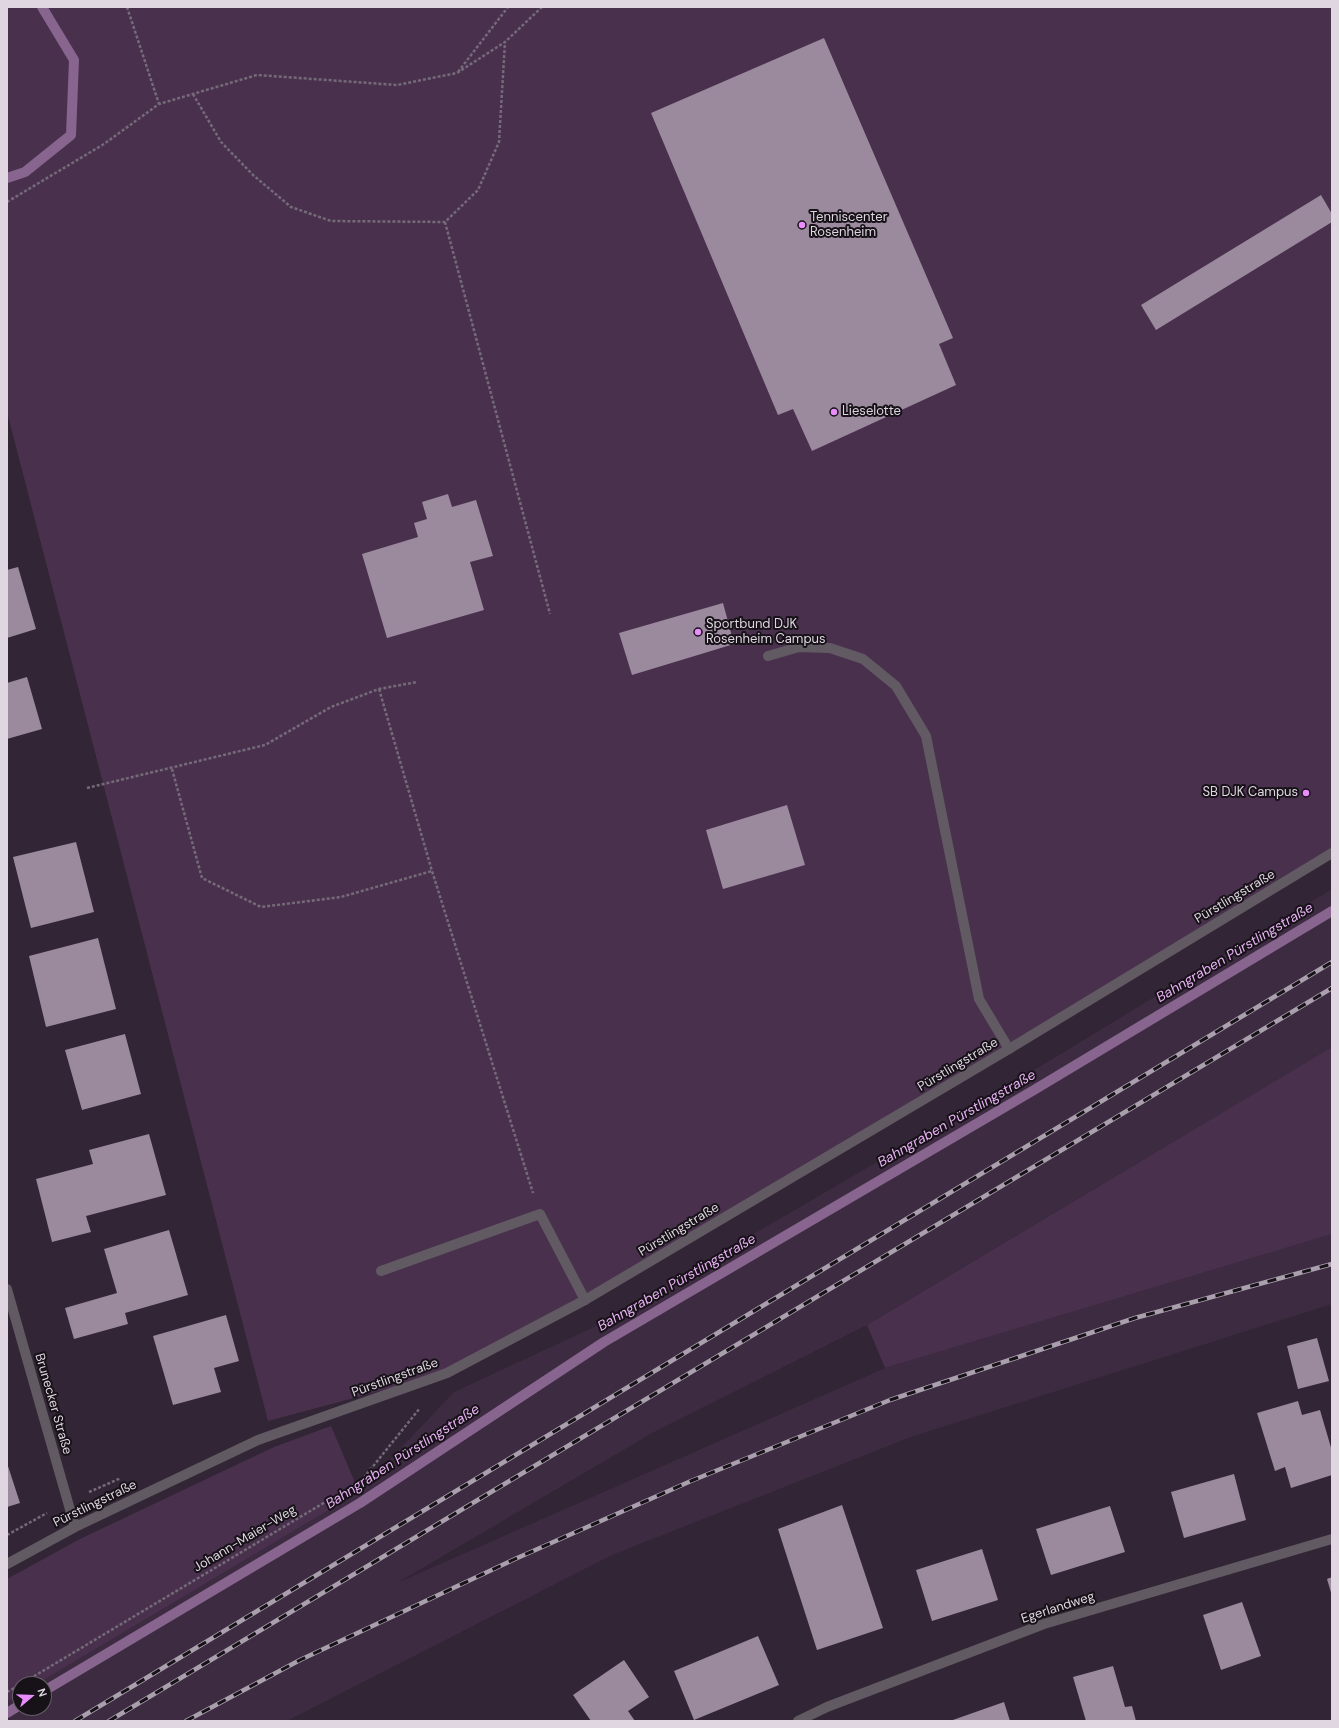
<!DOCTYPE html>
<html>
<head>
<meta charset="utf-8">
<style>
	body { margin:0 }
	#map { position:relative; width:1339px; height:1728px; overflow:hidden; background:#322535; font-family:"DM Sans",sans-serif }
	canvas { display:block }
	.frame { position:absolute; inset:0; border:8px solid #dfd6e1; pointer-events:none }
	.north { position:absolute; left:12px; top:1676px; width:40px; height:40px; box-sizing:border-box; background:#171118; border:1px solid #676068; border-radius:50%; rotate:71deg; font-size:11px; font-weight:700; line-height:16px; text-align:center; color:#dfd6e1 }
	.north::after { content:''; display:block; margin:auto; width:14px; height:18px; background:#e98dfd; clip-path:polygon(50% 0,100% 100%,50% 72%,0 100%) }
</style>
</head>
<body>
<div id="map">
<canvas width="1339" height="1728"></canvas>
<div class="frame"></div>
<div class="north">N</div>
</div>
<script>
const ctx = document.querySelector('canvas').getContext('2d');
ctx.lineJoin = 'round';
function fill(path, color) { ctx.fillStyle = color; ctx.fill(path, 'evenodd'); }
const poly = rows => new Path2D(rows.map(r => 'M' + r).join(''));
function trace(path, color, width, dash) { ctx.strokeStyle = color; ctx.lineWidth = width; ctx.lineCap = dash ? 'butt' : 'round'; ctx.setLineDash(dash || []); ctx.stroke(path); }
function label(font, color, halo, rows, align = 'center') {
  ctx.font = font + ' "DM Sans",sans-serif'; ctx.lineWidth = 4; ctx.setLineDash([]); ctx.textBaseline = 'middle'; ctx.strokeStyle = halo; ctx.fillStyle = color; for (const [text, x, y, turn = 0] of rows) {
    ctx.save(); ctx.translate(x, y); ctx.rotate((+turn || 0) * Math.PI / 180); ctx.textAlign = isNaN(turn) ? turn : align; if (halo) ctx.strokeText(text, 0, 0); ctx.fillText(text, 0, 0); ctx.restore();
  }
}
const built = poly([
	[1332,889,1332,1047,867,1325,654,1432,397,1583,885,1368,1332,1234,1332,1304,911,1437,612,1555,287,1721,7,1721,7,1702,20,1694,20,1708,44,1708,44,1684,37,1684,359,1492,454,1392,596,1326,1026,1075]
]);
const green = poly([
	[7,7,1332,7,1332,853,585,1300,447,1373,268,1421,7,412],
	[1332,1047,1332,1234,885,1368,867,1325],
	[331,1426,359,1492,37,1684,20,1684,20,1694,7,1702,7,1579,80,1539,274,1447]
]);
const stream = poly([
	[7,178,25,172,71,135,74,60,42,7],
	[44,1691,360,1503,604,1342,1034,1090,1332,911],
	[7,1713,20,1705]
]);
const building = poly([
	[824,38,953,338,939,344,956,385,812,451,793,409,778,415,651,113],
	[1321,195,1332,214,1332,222,1156,330,1141,305],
	[448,494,452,507,476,500,493,556,470,562,484,610,387,638,362,554,418,537,414,523,427,519,422,502],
	[18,567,36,629,7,638,7,570],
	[723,603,734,644,632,675,619,633],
	[27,677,42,729,7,739,7,683],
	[787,805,805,865,723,889,706,830],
	[76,842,94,912,31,928,13,857],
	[98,938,116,1009,46,1027,29,956],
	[125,1034,141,1094,82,1110,65,1050],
	[149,1134,166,1195,86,1216,91,1232,52,1242,36,1179,93,1164,89,1150],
	[169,1230,188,1295,125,1313,128,1324,74,1339,65,1308,117,1293,104,1249],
	[226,1315,239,1361,214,1368,221,1392,173,1405,153,1336],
	[1317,1338,1329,1381,1298,1389,1287,1346],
	[1298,1401,1302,1415,1320,1410,1332,1451,1332,1475,1291,1488,1285,1467,1275,1471,1257,1413],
	[7,1463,20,1503,7,1507],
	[1234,1474,1246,1520,1184,1538,1171,1492],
	[842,1505,883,1628,817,1650,778,1529],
	[1110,1506,1125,1552,1051,1575,1036,1529],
	[982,1549,998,1600,932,1621,916,1570],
	[1332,1577,1332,1596,1327,1579],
	[1242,1602,1261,1656,1221,1670,1203,1615],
	[758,1636,779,1685,694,1720,674,1671],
	[624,1660,649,1697,628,1711,635,1721,591,1721,573,1695],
	[1113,1666,1125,1707,1132,1706,1136,1721,1086,1721,1073,1677],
	[1004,1702,1010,1721,950,1721]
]);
const path = poly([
	[127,7,159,104],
	[458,72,508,7],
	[193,94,221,142,253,175,291,207,331,221,445,222,478,190,499,142,505,42],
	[7,202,104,144,159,104,257,75,397,85,457,73,505,42,542,7],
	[445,222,550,614],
	[379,689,432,871,533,1193],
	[172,769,202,878,261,907,341,897,432,871],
	[87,788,265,745,331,707,379,689,417,682],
	[89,1492,121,1478],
	[7,1535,47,1513],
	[21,1684,362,1480,420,1408],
	[7,1692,20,1685]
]);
const lane = poly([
	[768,656,799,647,830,648,863,659,896,686,926,736,979,999,1009,1049],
	[381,1271,540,1214,585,1300]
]);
const street = poly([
	[7,1289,75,1527],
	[7,1564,75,1527,258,1440,447,1373,585,1300,1009,1049,1332,853],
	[798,1721,827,1707,1044,1624,1332,1539]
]);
const rail = poly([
	[75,1721,1332,962],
	[109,1721,1332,988],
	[186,1721,300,1660,515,1559,691,1481,890,1400,1135,1318,1332,1264]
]);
const markers = [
	[802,225,4,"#e98dfd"],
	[834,412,4,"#e98dfd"],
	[698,632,4,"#e98dfd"],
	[1306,793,4,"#e98dfd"]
];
const poiNames = [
	["Tenniscenter",810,218],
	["Rosenheim",810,233],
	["Lieselotte",842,412],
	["Sportbund DJK",706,625],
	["Rosenheim Campus",706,640],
	["SB DJK Campus",1298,793,"right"]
];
const streetNames = [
	["Pürstlingstraße",1235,897,-31],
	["Pürstlingstraße",958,1065,-31],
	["Pürstlingstraße",679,1230,-31],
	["Pürstlingstraße",395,1378,-20],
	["Brunecker Straße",53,1404,74],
	["Pürstlingstraße",95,1504,-26],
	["Johann-Maier-Weg",245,1539,-31],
	["Egerlandweg",1058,1608,-18]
];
const waterNames = [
	["Bahngraben Pürstlingstraße",1235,953,-31],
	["Bahngraben Pürstlingstraße",957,1119,-30],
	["Bahngraben Pürstlingstraße",677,1283,-30],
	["Bahngraben Pürstlingstraße",403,1457,-33]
];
fill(built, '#3d2b41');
fill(green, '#49314e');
trace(stream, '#88658f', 10);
fill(building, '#9b8a9e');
trace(path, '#756a78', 2.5, [3, 2]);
trace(lane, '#615a62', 10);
trace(street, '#615a62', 10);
trace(rail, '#aaa0ad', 4.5);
trace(rail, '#171118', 3, [9]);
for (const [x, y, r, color] of markers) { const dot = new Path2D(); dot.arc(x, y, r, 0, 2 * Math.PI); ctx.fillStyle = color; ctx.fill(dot); trace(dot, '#171118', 1.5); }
label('13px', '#dfd6e1', '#171118', poiNames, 'left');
label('13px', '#dfd6e1', '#171118', streetNames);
label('italic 14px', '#e8b2f4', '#171118', waterNames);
</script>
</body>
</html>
